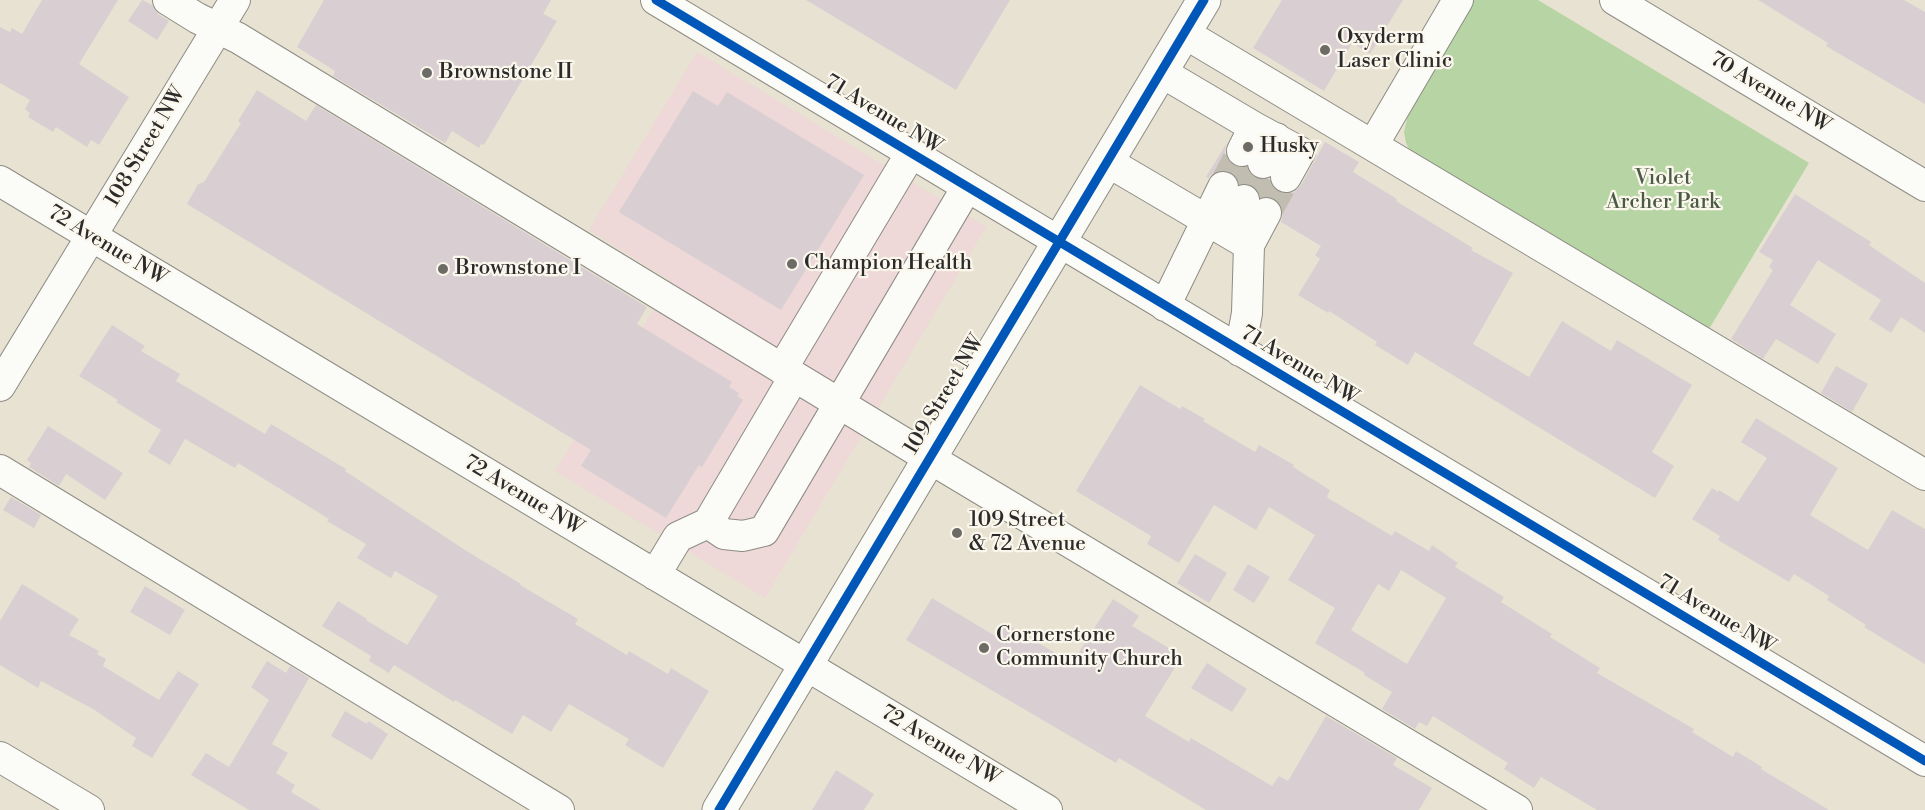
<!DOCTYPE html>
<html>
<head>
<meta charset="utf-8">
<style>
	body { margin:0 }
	canvas { display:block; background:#e7e2d1 }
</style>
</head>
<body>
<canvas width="1925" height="810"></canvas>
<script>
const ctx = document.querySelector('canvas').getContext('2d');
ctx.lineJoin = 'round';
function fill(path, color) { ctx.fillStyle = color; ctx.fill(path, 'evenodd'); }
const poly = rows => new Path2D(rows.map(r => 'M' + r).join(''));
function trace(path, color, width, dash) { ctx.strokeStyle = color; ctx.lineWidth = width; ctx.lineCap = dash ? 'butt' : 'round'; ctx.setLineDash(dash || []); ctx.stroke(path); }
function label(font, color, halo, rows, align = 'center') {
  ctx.font = font + ' "Libre Bodoni",serif'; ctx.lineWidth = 4.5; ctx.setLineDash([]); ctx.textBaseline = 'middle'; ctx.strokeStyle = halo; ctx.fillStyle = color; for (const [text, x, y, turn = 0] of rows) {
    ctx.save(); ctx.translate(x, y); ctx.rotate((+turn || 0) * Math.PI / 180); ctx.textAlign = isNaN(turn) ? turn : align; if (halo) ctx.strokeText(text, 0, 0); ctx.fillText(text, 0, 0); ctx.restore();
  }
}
const built = poly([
	[697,52,986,227,765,598,555,471,671,281,589,230]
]);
const green = poly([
	[1472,0,1538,0,1809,163,1706,334,1411,153,1406,143,1404,132,1412,98]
]);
const building = poly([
	[42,0,118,0,79,64,129,97,99,145,91,140,87,147,56,127,53,132,28,117,30,113,25,109,30,100,0,83,0,27,10,32,12,28,22,34],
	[142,0,152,5,158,14,169,21,157,40,128,21],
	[324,0,551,0,543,14,557,21,484,145,481,144,479,148,452,131,445,143,333,76,335,71,297,47],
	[806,0,1010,0,956,90],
	[1282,0,1403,0,1370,54,1352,43,1324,91,1253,48],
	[1758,0,1904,0,1925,12,1925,104,1826,46,1828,43],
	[257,90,306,121,316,105,647,307,637,324,732,382,729,387,739,393,737,396,743,400,702,467,699,465,666,518,581,466,591,450,187,204,198,184,204,182,241,123,238,121],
	[693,91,718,106,727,92,864,175,781,310,619,212],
	[1325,142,1359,162,1353,172,1397,199,1396,201,1473,248,1471,250,1513,273,1473,344,1529,377,1562,321,1611,351,1617,340,1692,385,1652,452,1674,466,1655,498,1415,352,1408,365,1375,345,1377,342,1329,311,1328,313,1298,295,1320,259,1315,255,1321,246,1281,222,1283,212,1280,203,1275,198,1266,196,1261,197,1258,190,1253,185,1240,184,1237,177,1231,172,1221,170,1214,172,1208,178,1206,177,1226,144,1225,153,1227,160,1234,166,1247,167,1249,173,1256,178,1263,180,1269,179,1272,186,1278,192,1287,194,1294,192,1301,185],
	[1795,194,1871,242,1869,245,1925,283,1925,333,1901,317,1891,333,1869,319,1881,300,1818,260,1790,305,1836,334,1818,364,1776,339,1763,359,1731,339,1773,270,1769,267,1773,260,1759,252],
	[112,325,145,346,141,351,180,374,176,381,265,434,271,424,346,469,345,471,465,550,521,584,520,585,578,619,575,624,627,655,629,651,668,674,671,668,709,691,663,768,625,745,629,739,569,704,551,732,523,715,512,734,455,700,454,702,394,665,389,673,369,661,371,656,322,626,338,601,367,619,366,620,407,645,438,596,395,571,391,578,357,558,366,544,327,521,329,519,238,463,235,468,185,439,170,465,148,452,161,430,116,402,118,400,79,376],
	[1836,366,1868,384,1852,412,1821,393],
	[1140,385,1180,409,1182,406,1205,419,1203,421,1255,452,1259,445,1294,465,1293,467,1330,490,1327,496,1328,498,1392,536,1395,531,1429,551,1432,545,1458,563,1455,567,1504,597,1501,602,1552,634,1550,637,1600,668,1597,673,1694,729,1692,732,1733,757,1736,751,1762,767,1761,769,1829,810,1597,810,1541,777,1534,788,1504,769,1508,763,1433,716,1427,726,1419,722,1415,729,1382,709,1392,692,1364,675,1365,673,1315,643,1335,608,1288,580,1315,535,1269,507,1256,530,1214,505,1179,563,1147,544,1151,536,1076,491],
	[1401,570,1446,598,1407,664,1351,630,1378,584,1389,591],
	[1756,418,1838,468,1810,515,1868,550,1892,510,1925,529,1925,664,1864,627,1866,625,1827,600,1829,596,1794,574,1789,582,1718,540,1720,536,1692,519,1712,488,1718,492,1719,490,1738,502,1767,458,1741,442],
	[48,426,123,473,105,500,66,474,59,486,29,467,31,463,27,460],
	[11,497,41,515,34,528,3,510],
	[1195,554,1227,573,1209,603,1177,583],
	[1248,564,1270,577,1254,603,1233,590],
	[22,584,79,619,69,635,99,651,97,654,106,659,103,666,159,700,178,671,199,684,152,758,132,746,136,738,93,709,41,681,38,688,0,665,0,621],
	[145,586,185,610,170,635,130,612],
	[932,598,997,637,1005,623,1072,663,1113,599,1139,616,1132,626,1182,656,1145,716,1189,742,1191,738,1272,786,1279,776,1288,781,1326,716,1397,758,1393,765,1432,788,1419,810,1206,810,1119,758,1116,763,906,640],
	[267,661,286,673,290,666,309,678,272,744,288,753,276,773,295,785,291,792,321,810,249,810,191,775,206,753,229,767,269,700,251,687],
	[1207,663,1247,689,1232,712,1191,688],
	[345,711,367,724,368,721,388,734,372,760,331,736],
	[836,770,874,794,864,810,812,810]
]);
const minorTunnel = poly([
	[1223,187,1242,151],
	[1244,200,1263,163],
	[1266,213,1286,177]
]);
const minor = poly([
	[168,0,197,18,238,38,929,458,1517,810],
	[656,0,1925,761],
	[1615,0,1925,186],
	[1184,33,1925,475],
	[1161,72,1254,127,1242,151],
	[1254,127,1300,152,1286,177],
	[1373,145,1458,0],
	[1108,162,1249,245,1247,313,1240,351],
	[1263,163,1276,138],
	[0,181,1047,810],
	[1227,232,1244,200],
	[1249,245,1266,213],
	[1165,306,1223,187],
	[782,369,911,153],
	[0,386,235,0],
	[0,470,559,810],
	[708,523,724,534,743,536,764,531,967,187],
	[655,575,678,537,708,523,794,377],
	[0,757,89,810]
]);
const major = poly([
	[719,810,1204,0]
]);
const cycleway = poly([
	[656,0,1925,761],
	[719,810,1204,0]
]);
const markers = [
	[1325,50,6,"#6d6b65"],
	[427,73,6,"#6d6b65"],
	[1248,147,6,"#6d6b65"],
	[792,264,6,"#6d6b65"],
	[443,269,6,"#6d6b65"],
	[957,533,6,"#6d6b65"],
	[984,648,6,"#6d6b65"]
];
const poiNames = [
	["Oxyderm",1337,38],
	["Laser Clinic",1337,62],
	["Brownstone II",439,73],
	["Husky",1260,147],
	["Champion Health",804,264],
	["Brownstone I",455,269],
	["109 Street",969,521],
	["& 72 Avenue",969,545],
	["Cornerstone",996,636],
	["Community Church",996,660]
];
const streetNames = [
	["70 Avenue NW",1770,93,31],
	["71 Avenue NW",883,115,31],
	["108 Street NW",146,147,-59],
	["72 Avenue NW",107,246,31],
	["71 Avenue NW",1299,366,31],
	["109 Street NW",945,395,-59],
	["72 Avenue NW",523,496,31],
	["71 Avenue NW",1716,615,31],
	["72 Avenue NW",940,746,31]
];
const parkNames = [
	["Violet",1663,179],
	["Archer Park",1663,203]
];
fill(built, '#eed8d8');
fill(green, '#b7d5a4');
fill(building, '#d9cfd2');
trace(minorTunnel, '#c1bdb0', 30, [30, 15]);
trace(minor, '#8e8c84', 32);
trace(major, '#8e8c84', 35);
trace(minor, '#fbfbf8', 30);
trace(major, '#fbfbf8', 33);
trace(cycleway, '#0057b8', 9);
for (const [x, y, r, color] of markers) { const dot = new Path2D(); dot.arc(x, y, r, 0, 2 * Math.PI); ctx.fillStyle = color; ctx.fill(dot); trace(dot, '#fbf7ec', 2); }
label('21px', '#2b2b2b', '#fbf7ec', poiNames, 'left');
label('21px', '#2b2b2b', '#fbf7ec', streetNames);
label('21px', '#495b44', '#fbf7ec', parkNames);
</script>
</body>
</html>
